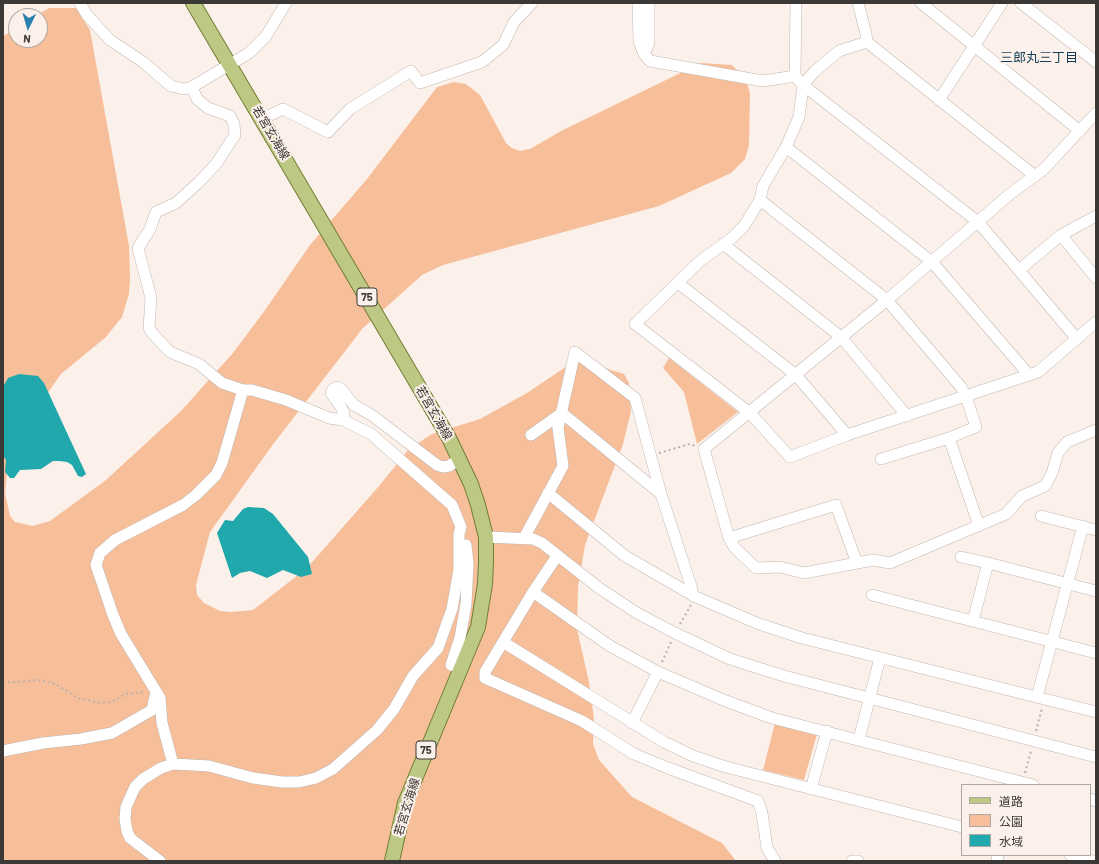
<!DOCTYPE html>
<html>
<head>
<meta charset="utf-8">
<style>
	body { margin:0 }
	#map { position:relative; width:1099px; height:864px; overflow:hidden; background:#fcf1ea; font-family:Barlow,"Noto Sans JP",sans-serif }
	canvas { display:block }
	.frame { position:absolute; inset:0; border:4px solid #3c3835; pointer-events:none }
	.legend { position:absolute; left:961px; top:784px; width:130px; height:72px; box-sizing:border-box; background:#fcf1ea; border:1px solid #afa7a2; margin:0; padding:5px 7px; list-style:none; font-size:12px; color:#3c3835 }
	.legend li { display:flex; align-items:center; gap:8px; height:20px }
	.legend b { width:20px; border:1px solid #afa7a2 }
	.north { position:absolute; left:8px; top:8px; width:40px; height:40px; box-sizing:border-box; background:#fcf1ea; border:1px solid #afa7a2; border-radius:50%; rotate:185deg; font-size:11px; font-weight:700; line-height:16px; text-align:center; color:#3c3835 }
	.north::after { content:''; display:block; margin:auto; width:14px; height:18px; background:#2982b0; clip-path:polygon(50% 0,100% 100%,50% 72%,0 100%) }
</style>
</head>
<body>
<div id="map">
<canvas width="1099" height="864"></canvas>
<div class="frame"></div>
<ul class="legend">
<li><b style="height:5px;background:#bcc884"></b>道路</li>
<li><b style="height:11px;background:#f7be9a"></b>公園</li>
<li><b style="height:11px;background:#20a8ac"></b>水域</li>
</ul>
<div class="north">N</div>
</div>
<script>
const ctx = document.querySelector('canvas').getContext('2d');
ctx.lineJoin = 'round';
function fill(path, color) { ctx.fillStyle = color; ctx.fill(path, 'evenodd'); }
const poly = rows => new Path2D(rows.map(r => 'M' + r).join(''));
function trace(path, color, width, dash) { ctx.strokeStyle = color; ctx.lineWidth = width; ctx.lineCap = dash ? 'butt' : 'round'; ctx.setLineDash(dash || []); ctx.stroke(path); }
function label(font, color, halo, rows, align = 'center') {
  ctx.font = font + ' Barlow,"Noto Sans JP",sans-serif'; ctx.lineWidth = 4; ctx.setLineDash([]); ctx.textBaseline = 'middle'; ctx.strokeStyle = halo; ctx.fillStyle = color; for (const [text, x, y, turn = 0] of rows) {
    ctx.save(); ctx.translate(x, y); ctx.rotate((+turn || 0) * Math.PI / 180); ctx.textAlign = isNaN(turn) ? turn : align; if (halo) ctx.strokeText(text, 0, 0); ctx.fillText(text, 0, 0); ctx.restore();
  }
}
const green = poly([
	[49,8,76,8,90,30,129,246,130,279,129,294,122,317,106,337,61,374,35,411,8,464,5,493,10,516,15,522,33,526,50,521,106,480,181,411,233,353,263,313,310,245,367,179,437,87,454,82,466,84,480,95,506,143,512,148,520,151,530,149,561,131,701,63,732,65,745,78,750,93,749,145,745,159,731,173,659,206,443,265,422,275,363,328,274,443,210,532,196,585,197,595,204,603,220,611,231,612,253,610,307,568,379,486,409,449,432,434,480,419,527,393,573,362,588,363,624,374,629,383,631,411,623,444,585,545,578,587,577,629,589,682,594,719,593,744,599,760,632,797,722,843,736,861,3,861,3,36,16,29,16,40,40,40,40,16,35,16],
	[669,358,738,412,697,444,684,392,663,368],
	[775,723,817,734,804,780,763,770]
]);
const water = poly([
	[19,374,38,376,44,383,86,474,82,477,78,476,72,465,67,462,59,461,53,461,41,469,20,470,14,478,10,478,5,472,6,460,3,455,3,387,8,378],
	[248,507,264,508,273,514,308,557,312,574,301,577,283,570,267,578,250,571,240,573,232,578,217,533,225,520,233,521,243,509]
]);
const path = poly([
	[659,453,690,444,695,446],
	[680,624,691,605],
	[662,662,671,642],
	[3,683,40,680,55,684,78,698,102,703,111,702,126,694,145,692],
	[1036,731,1042,708],
	[1025,773,1031,751]
]);
const minor = poly([
	[80,3,87,15,110,40,143,62,171,86,184,89,192,87,249,53,266,36,286,3],
	[638,3,639,41,644,54],
	[649,3,649,43,644,54,650,61,763,81,795,76,803,85,978,222,1077,339],
	[858,3,866,34,867,42],
	[921,3,1080,131],
	[1021,3,1096,62],
	[867,42,839,51,814,72,803,85,799,117,786,147,763,186,760,200,744,226,732,238,700,261,635,324,750,413,790,457,847,435,1038,372,1096,322],
	[867,42,1035,176],
	[795,76,796,3],
	[939,100,1002,3],
	[1096,113,1044,169,1010,194,887,300,704,449,729,538,734,547,756,568,780,567,804,573,873,560,890,563,1006,514,1022,496,1045,486,1052,473,1058,453,1067,442,1096,430],
	[262,119,283,109,328,132,350,109,411,71,420,83,482,62,503,45,514,22,532,3],
	[786,147,932,262,1029,375],
	[760,200,887,300,961,387,966,396,976,427,949,438,881,459],
	[1061,235,1096,216],
	[723,244,841,337,907,416],
	[1019,270,1061,235,1096,278],
	[678,283,796,375,847,435],
	[562,413,661,494],
	[343,420,344,414,341,407,331,393,333,389,337,387,341,389,354,405,373,416,437,465,443,467,449,466,460,459],
	[531,435,562,413],
	[949,438,979,526],
	[548,493,625,556,696,597,759,624,802,638,1096,712],
	[1041,516,1096,530],
	[486,537,533,539,542,543,599,588,637,613,675,633,730,659,784,676,1096,757],
	[524,538,563,466,558,428,575,352,635,398,661,494,691,586,693,596],
	[729,538,836,505,857,563],
	[557,556,533,592,485,672,485,678,582,721,634,754,668,768,758,801,762,813,767,848,775,861],
	[961,557,988,563],
	[533,592,610,646,658,672,726,701,772,718,1033,785],
	[872,595,1096,653],
	[973,621,988,563,1096,591],
	[503,642,664,742,693,756,726,767,962,827],
	[462,669,451,665,460,638,466,604,468,564,466,545],
	[1037,697,1083,526],
	[632,723,658,672],
	[859,739,880,658],
	[3,751,43,743,81,739,112,733,152,710,156,692],
	[173,764,162,723,160,698,121,634,113,615,96,565,100,553,115,540,183,505,196,495,216,475,222,463,243,390],
	[811,789,827,731],
	[1090,799,1096,801],
	[1070,855,1093,861],
	[160,861,130,838,127,831,125,819,126,807,135,787,143,779,161,768,173,764,209,766,253,778,282,782,299,782,316,778,333,769,377,730,394,709,413,676,438,648,452,609,459,570,459,534,461,527,452,505,371,434,343,420,329,418,286,400,252,390,243,390,222,383,199,364,170,352,153,334,149,328,151,298,138,248,150,229,156,212,176,203,199,182,216,164,235,135,234,124,230,116,208,108,197,99,192,87],
	[852,861,858,861],
	[997,861,998,855]
]);
const major = poly([
	[193,3,449,438,471,484,478,505,486,537,486,562,485,584,478,627,405,803,392,861]
]);
const shields = [
	[367,297,20],
	[426,750,20]
];
const shieldNames = [
	["75",367,297],
	["75",426,750]
];
const streetNames = [
	["若宮玄海線",271,133,59],
	["若宮玄海線",434,413,60],
	["若宮玄海線",407,807,-73]
];
const neighbourhoodNames = [
	["三郎丸三丁目",1039,58]
];
fill(green, '#f7be9a');
fill(water, '#20a8ac');
trace(minor, '#c1b6b0', 12);
trace(major, '#727e33', 16);
trace(path, '#bab2ac', 2, [2, 3]);
trace(minor, '#fff', 11);
trace(major, '#bcc884', 14);
for (const [x, y, w] of shields) { const box = new Path2D(); box.roundRect(x - w / 2, y - 9, w, 18, 3); ctx.fillStyle = '#fcf1ea'; ctx.fill(box); trace(box, '#3c3835', 1); }
label('bold 11px', '#3c3835', null, shieldNames);
label('12px', '#3c3835', '#fcf1ea', streetNames);
label('13px', '#153e55', '#fcf1ea', neighbourhoodNames);
</script>
</body>
</html>
